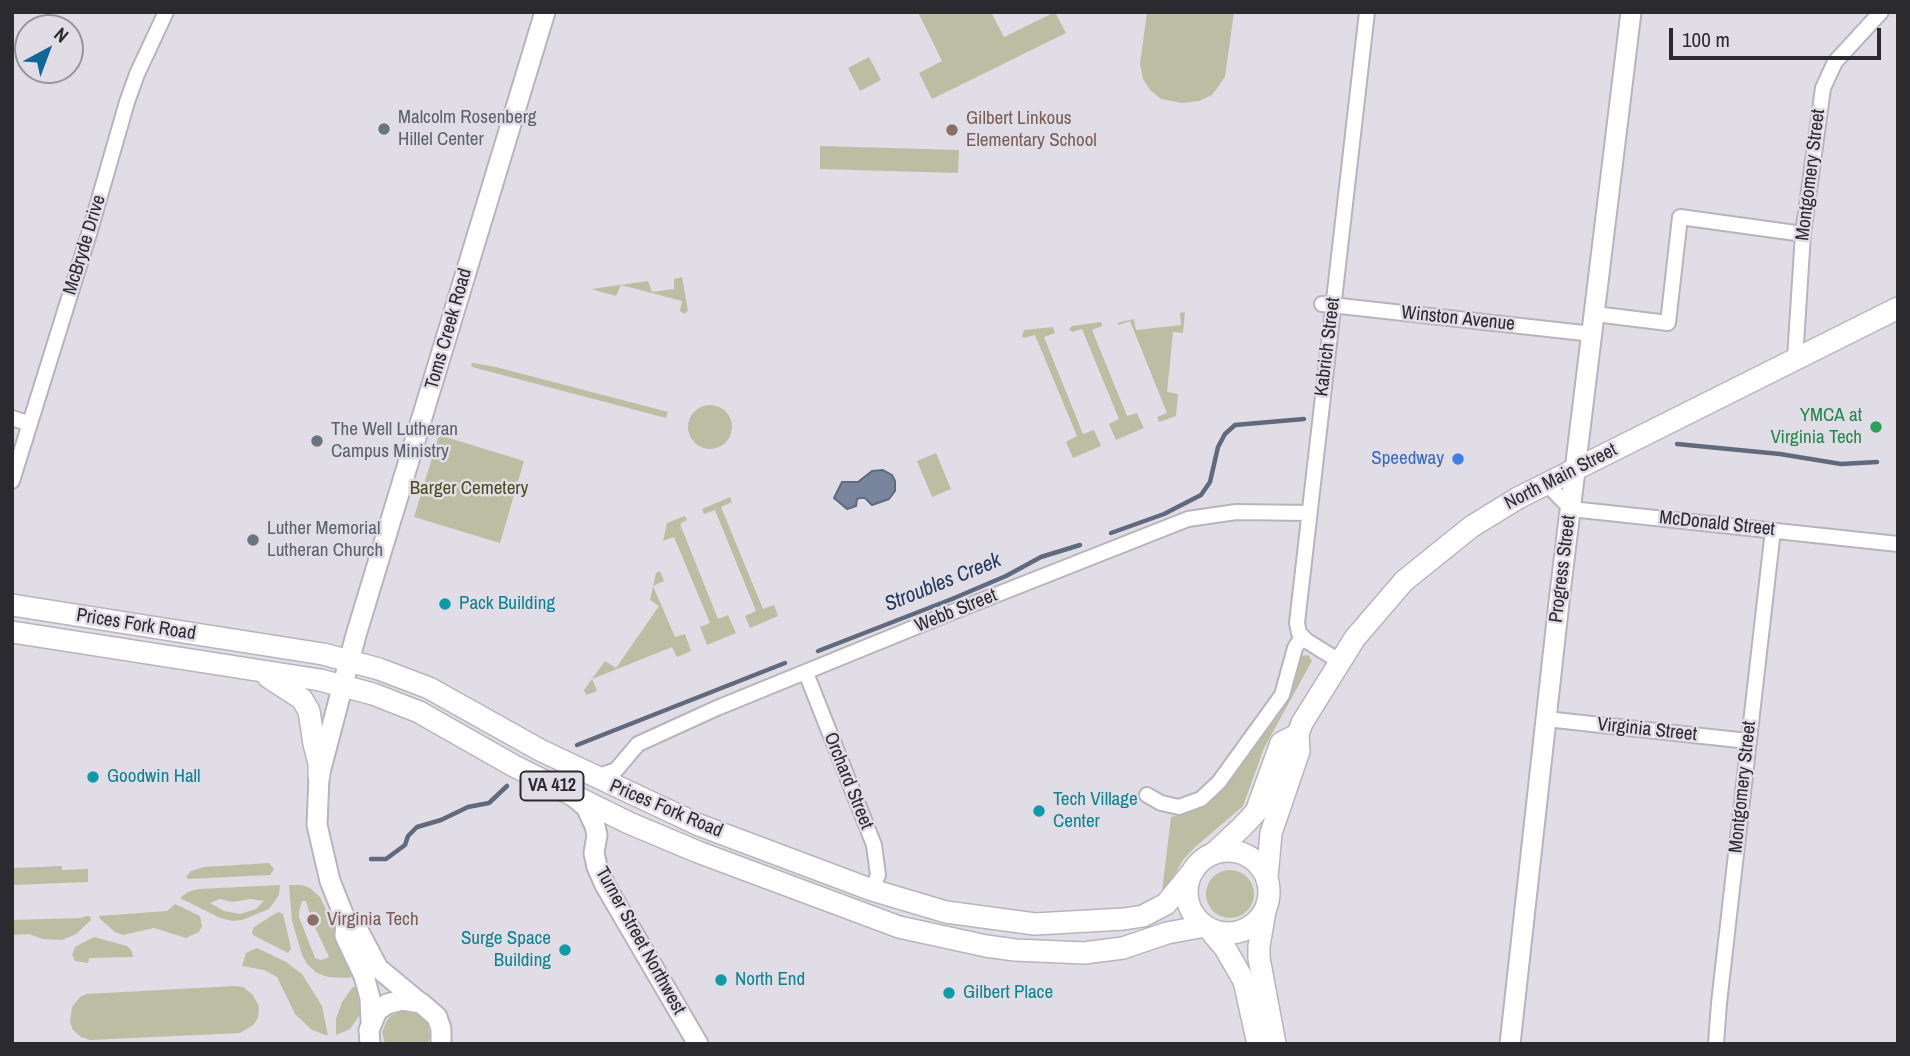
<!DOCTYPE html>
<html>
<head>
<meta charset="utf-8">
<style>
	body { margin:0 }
	#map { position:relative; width:1910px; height:1056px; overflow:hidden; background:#e0dde6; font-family:"Archivo Narrow",sans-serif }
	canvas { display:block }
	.frame { position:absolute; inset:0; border:14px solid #2b2a2e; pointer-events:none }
	.north { position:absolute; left:14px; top:14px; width:70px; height:70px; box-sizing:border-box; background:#e0dde6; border:2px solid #98959c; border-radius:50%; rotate:41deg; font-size:19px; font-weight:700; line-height:28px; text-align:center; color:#2b2a2e }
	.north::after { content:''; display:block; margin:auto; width:24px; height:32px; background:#116798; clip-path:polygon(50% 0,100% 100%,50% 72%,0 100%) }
	.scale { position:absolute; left:1669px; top:28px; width:212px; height:32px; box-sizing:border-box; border:4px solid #2b2a2e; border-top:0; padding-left:9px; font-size:21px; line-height:24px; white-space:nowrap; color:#2b2a2e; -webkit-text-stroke:5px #e0dde6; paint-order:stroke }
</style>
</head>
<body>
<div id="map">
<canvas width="1910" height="1056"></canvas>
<div class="frame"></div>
<div class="north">N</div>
<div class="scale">100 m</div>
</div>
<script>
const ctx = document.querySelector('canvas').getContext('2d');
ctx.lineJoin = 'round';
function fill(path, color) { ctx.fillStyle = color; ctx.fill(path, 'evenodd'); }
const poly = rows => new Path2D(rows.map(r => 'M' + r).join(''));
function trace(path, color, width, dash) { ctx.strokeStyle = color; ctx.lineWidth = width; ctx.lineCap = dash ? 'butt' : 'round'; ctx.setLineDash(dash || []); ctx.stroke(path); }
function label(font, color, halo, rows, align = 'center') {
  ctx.font = font + ' "Archivo Narrow",sans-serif'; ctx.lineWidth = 5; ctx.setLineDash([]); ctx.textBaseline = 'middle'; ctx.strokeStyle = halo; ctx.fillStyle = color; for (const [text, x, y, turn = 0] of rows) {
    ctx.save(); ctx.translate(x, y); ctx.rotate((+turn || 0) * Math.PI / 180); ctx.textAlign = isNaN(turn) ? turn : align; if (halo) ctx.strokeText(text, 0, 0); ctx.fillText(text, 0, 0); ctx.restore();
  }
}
const green = poly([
	[918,12,991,12,1004,37,1055,12,1066,33,932,99,919,73,942,61],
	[1147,12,1234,12,1225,77,1212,95,1199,101,1182,103,1161,99,1150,90,1143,79,1140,64],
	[869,57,881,80,860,91,848,68],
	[820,146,959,150,958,173,820,169],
	[682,277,688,310,685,314,680,311,682,301,621,285,616,296,591,289,648,281,652,292,674,289,674,279],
	[1185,312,1183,333,1173,332,1167,392,1178,394,1176,416,1159,422,1157,417,1167,413,1130,321,1119,325,1117,323,1134,319,1136,330,1181,325,1180,313],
	[1101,322,1102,326,1092,330,1127,416,1137,413,1144,428,1116,440,1109,424,1119,419,1082,329,1072,332,1069,329,1072,326],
	[1053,327,1055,333,1044,337,1083,434,1094,430,1101,446,1073,458,1066,442,1077,436,1035,335,1024,338,1022,336,1024,330],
	[473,363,496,367,668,412,666,418,472,367,471,364],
	'688 427a22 22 0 1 1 44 0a22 22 0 1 1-44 0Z',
	[439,435,524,461,500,543,414,517],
	[936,453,951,489,932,497,917,461],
	[730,497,732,502,721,507,763,609,774,605,778,616,750,628,745,616,756,611,715,510,704,514,702,509],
	[685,516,687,520,680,524,718,619,728,615,736,633,707,645,700,627,710,623,674,537,663,541,667,523],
	[660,571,664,581,653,586,675,637,685,634,691,651,677,657,672,647,592,679,597,691,586,695,584,690,605,661,616,668,659,606,650,600,656,573],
	[1308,655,1312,661,1264,748,1243,806,1194,848,1183,860,1168,886,1162,891,1171,817,1197,809,1210,801,1221,791,1278,716,1290,696,1295,682,1298,661,1302,656],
	[269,863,274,869,270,875,188,879,186,877,191,871,204,867],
	[62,866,62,870,88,869,88,882,12,885,12,868],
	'1206 894a24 24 0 1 1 48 0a24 24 0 1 1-48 0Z',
	[280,885,279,895,269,909,242,920,233,921,220,918,180,898,188,892,199,889],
	[220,899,232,902,251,899,264,901,256,909,240,914,224,911,210,903],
	[289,885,302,885,310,888,320,897,358,975,348,978,328,977,317,973,307,964,302,955,292,921],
	[302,901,306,901,311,919,329,957,321,960,315,958,299,917,299,911],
	[175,904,200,916,202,926,199,932,186,938,154,928,123,935,115,932,100,919,99,916,167,911],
	[278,912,283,914,290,944,291,949,288,953,253,935,252,932,254,927],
	[86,916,90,916,91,920,76,934,62,940,43,939,29,934,12,935,12,920,81,918],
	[94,937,127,946,132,951,133,957,89,958,88,963,75,961,72,955,75,947],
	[257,948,286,962,302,974,322,1006,328,1036,312,1030,295,1014,277,977,264,970,242,966,246,953],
	[361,983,361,1013,350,1029,336,1035,336,1019,342,1002,352,988],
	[235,986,243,987,252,994,259,1006,258,1018,253,1025,240,1033,90,1040,81,1037,73,1030,70,1022,72,1007,80,997,86,994],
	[404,1010,417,1013,427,1022,430,1035,428,1044,385,1044,382,1032,387,1020,392,1015]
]);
const water = poly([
	[883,470,892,475,895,481,895,491,889,499,872,505,865,498,860,498,857,499,856,506,847,509,834,498,842,482,858,482,872,471,883,470]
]);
const stream = poly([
	[1677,444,1780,454,1841,464,1877,462],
	[1111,533,1164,514,1201,495,1210,482,1218,447,1225,434,1235,425,1304,419],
	[818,651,952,599,1006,576,1041,557,1080,545],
	[577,745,785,663],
	[371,859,386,859,405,845,408,836,417,827,441,820,468,807,489,803,507,786]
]);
const street = poly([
	[1322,304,1593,334],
	[1595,314,1668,323,1680,217,1803,234],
	[1795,359,1803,234,1823,88,1835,62,1881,12],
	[12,418,30,424],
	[12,481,89,234,127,102,137,74,166,12],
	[1547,484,1571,509,1898,544],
	[1339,661,1307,641,1299,633,1297,623,1367,12],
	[806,673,874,845,878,875,872,890],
	[1546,719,1748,741],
	[596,777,616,770,638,744,717,708,945,615,1188,519,1236,512,1309,513],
	[1147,795,1161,803,1179,807,1201,799,1219,782,1282,695,1295,648,1302,637],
	[1716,1044,1719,1003,1773,530]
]);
const secondary = poly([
	[574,797,586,807,595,826,597,835,594,853,597,867,605,885,698,1044],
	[346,921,358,930,378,968,419,1002],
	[371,1021,370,998,364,976,345,936,346,921,330,881,317,825,319,776,356,635,545,12],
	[370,1044,369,1030,377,1011,387,1004,402,1000,421,1003,437,1017,441,1029,441,1044],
	[1510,1044,1560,593,1631,12]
]);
const primary = poly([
	[12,605,323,654,379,669,429,688,540,750,699,825,872,890,946,912,1035,924,1124,919,1143,916,1166,904,1193,871],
	[12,632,320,680,373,694,419,712,514,766,629,823,698,852,899,927,986,946,1015,950,1084,953,1123,948,1167,933,1205,926],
	[268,677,302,699,309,711,314,744,319,763,319,776],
	'1187 892a41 41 0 1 1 82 0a41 41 0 1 1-82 0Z',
	[1213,854,1242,827,1256,812,1281,743,1298,734],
	[1267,878,1271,833,1299,751,1298,734,1302,723,1355,638,1404,581,1471,527,1518,498,1898,308],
	[1265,911,1259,946,1259,958,1275,1044],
	[1209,929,1225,948,1244,981,1258,1044]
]);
const markers = [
	[384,129,7,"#6b7280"],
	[952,130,7,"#8d6e63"],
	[1876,427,7,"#2e9e5b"],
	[317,441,7,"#6b7280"],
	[1458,459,7,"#3f7fe0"],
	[253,540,7,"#6b7280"],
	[445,604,7,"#0f9aa8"],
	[93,777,7,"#0f9aa8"],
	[1039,811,7,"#0f9aa8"],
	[313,920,7,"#8d6e63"],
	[565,950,7,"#0f9aa8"],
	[721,980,7,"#0f9aa8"],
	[949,993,7,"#0f9aa8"]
];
const shields = [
	[552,786,63]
];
const shieldNames = [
	["VA 412",552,786]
];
const worshipNames = [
	["Malcolm Rosenberg",398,118],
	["Hillel Center",398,140],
	["The Well Lutheran",331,430],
	["Campus Ministry",331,452],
	["Luther Memorial",267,529],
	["Lutheran Church",267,551]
];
const educationNames = [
	["Gilbert Linkous",966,119],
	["Elementary School",966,141],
	["Virginia Tech",327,920]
];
const streetNames = [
	["Montgomery Street",1811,175,-83],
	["McBryde Drive",85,245,-73],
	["Winston Avenue",1458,319,6],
	["Toms Creek Road",449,329,-74],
	["Kabrich Street",1328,347,-83],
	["North Main Street",1561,477,-27],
	["McDonald Street",1717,524,6],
	["Progress Street",1563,569,-83],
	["Webb Street",956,611,-22],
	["Prices Fork Road",136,625,9],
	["Virginia Street",1647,730,6],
	["Orchard Street",848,781,68],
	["Montgomery Street",1743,787,-84],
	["Prices Fork Road",666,809,23],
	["Turner Street Northwest",640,941,61]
];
const leisureNames = [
	["YMCA at",1862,416],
	["Virginia Tech",1862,438]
];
const shopNames = [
	["Speedway",1444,459]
];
const parkNames = [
	["Barger Cemetery",469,489]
];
const cultureNames = [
	["Pack Building",459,604],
	["Goodwin Hall",107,777],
	["Tech Village",1053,800],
	["Center",1053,822],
	["Surge Space",551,939,"right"],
	["Building",551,961,"right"],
	["North End",735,980],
	["Gilbert Place",963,993]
];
const waterNames = [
	["Stroubles Creek",943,583,-22]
];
fill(green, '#bbbea2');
fill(water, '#78859d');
trace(water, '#616a7c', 2);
trace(stream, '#616a7c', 4.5);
trace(street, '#b7b4bd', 18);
trace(secondary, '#b7b4bd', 23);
trace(primary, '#b7b4bd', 24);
trace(street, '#fff', 14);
trace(secondary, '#fff', 19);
trace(primary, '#fff', 21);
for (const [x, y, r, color] of markers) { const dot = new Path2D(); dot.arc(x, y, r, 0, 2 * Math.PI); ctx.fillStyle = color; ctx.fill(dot); trace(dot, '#e0dde6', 2.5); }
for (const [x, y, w] of shields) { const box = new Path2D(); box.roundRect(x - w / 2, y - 14.5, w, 29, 5); ctx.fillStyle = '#e0dde6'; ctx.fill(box); trace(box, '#2b2a2e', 2); }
label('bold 18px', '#2b2a2e', null, shieldNames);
label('19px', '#5b616d', '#e0dde6', worshipNames, 'left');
label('19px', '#785e54', '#e0dde6', educationNames, 'left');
label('19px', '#2b2a2e', '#e0dde6', streetNames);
label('19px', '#27864d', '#e0dde6', leisureNames, 'right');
label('19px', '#366cbe', '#e0dde6', shopNames, 'right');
label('19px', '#4a4d1c', '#e0dde6', parkNames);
label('19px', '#0d838f', '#e0dde6', cultureNames, 'left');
label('italic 21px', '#24385d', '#e0dde6', waterNames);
</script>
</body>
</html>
